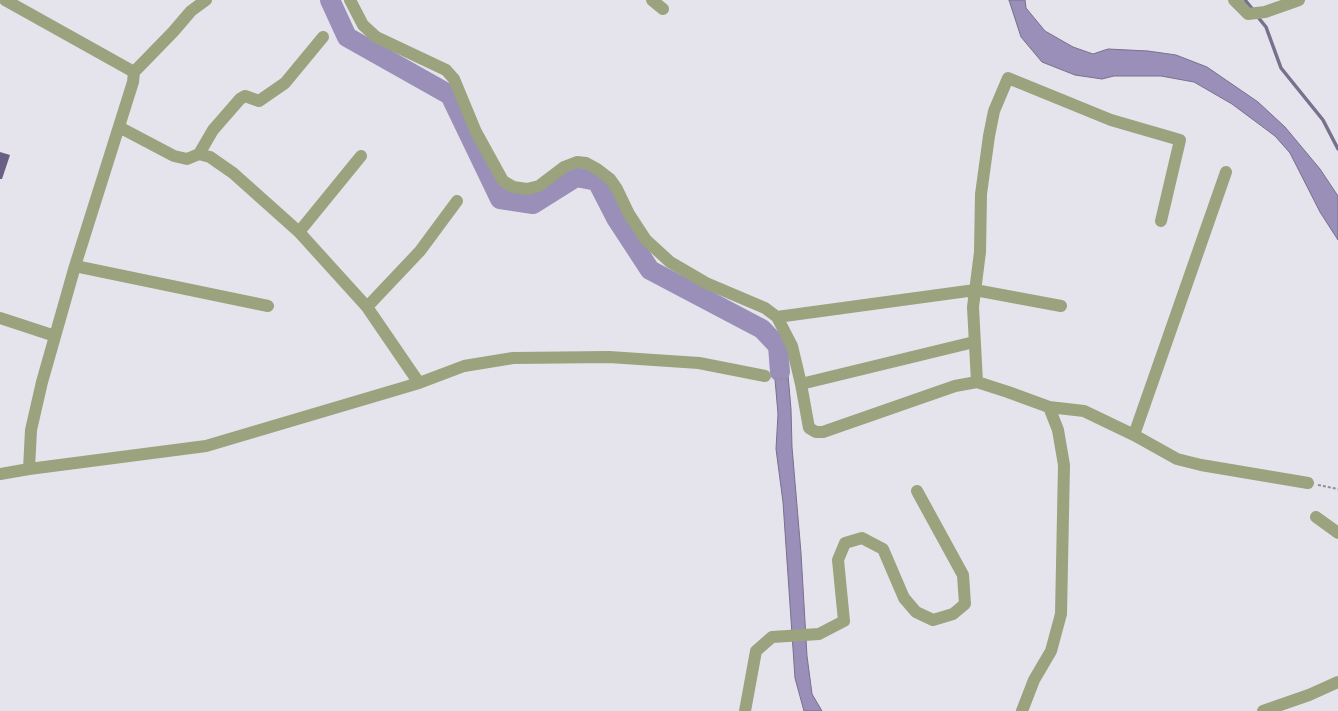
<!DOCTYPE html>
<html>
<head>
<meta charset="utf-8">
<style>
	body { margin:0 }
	canvas { display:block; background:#e5e3eb }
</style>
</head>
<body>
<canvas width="1338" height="711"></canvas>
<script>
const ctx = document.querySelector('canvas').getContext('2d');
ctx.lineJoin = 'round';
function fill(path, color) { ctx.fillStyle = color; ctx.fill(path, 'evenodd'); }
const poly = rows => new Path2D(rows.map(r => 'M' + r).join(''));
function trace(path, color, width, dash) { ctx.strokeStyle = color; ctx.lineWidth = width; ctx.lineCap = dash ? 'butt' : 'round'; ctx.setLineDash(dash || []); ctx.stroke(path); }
const water = poly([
	[1009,0,1025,0,1026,8,1045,31,1073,47,1093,54,1108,49,1148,51,1176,55,1207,67,1258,102,1285,127,1320,169,1338,196,1338,240,1320,212,1290,153,1275,136,1232,104,1194,82,1161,76,1114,76,1102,79,1075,75,1042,62,1021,37,1009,0],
	[778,346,785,354,788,375,791,409,792,447,801,553,807,656,812,694,822,711,804,711,795,678,783,502,776,449,778,414,773,356,778,346]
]);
const stream = poly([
	[1245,0,1254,11],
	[1257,16,1266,27,1281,68,1323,120,1338,149]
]);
const river = poly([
	[330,0,347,37,450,95,500,199,533,204,576,177,597,181,616,218,650,270,762,329,778,346,780,372]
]);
const building = poly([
	[0,152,10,155,2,179,0,179]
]);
const path = poly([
	[775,378,788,380],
	[1318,485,1338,489]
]);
const minor = poly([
	[5,0,134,72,133,82,75,266,42,382,31,430,29,469],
	[350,0,363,25,376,37,446,70,454,79,476,132,503,181,513,187,527,189,539,186,564,167,577,162,586,163,597,169,610,179,617,189,629,214,646,240,670,262,706,283,765,308,777,317,792,346,801,384,809,428,816,432,823,432,955,386,977,382,1008,392,1049,407,1084,411,1134,435,1177,459,1201,465,1308,483],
	[652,0,663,9],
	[1234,0,1248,14,1265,12,1299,0],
	[134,72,173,32,191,11,206,0],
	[119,127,174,156,187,159,199,154,210,157,233,173,299,232,367,307,419,383],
	[199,154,213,130,240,99,245,96,259,101,285,83,323,37],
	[299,232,361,156],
	[75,266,268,306],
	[367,307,420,251,457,201],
	[777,317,975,290,1061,306],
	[0,318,55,336],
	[977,382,973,307,980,252,981,194,989,136,994,111,1008,78,1111,120,1180,140,1161,221],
	[801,384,974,342],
	[1134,435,1226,172],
	[0,474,29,469,206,446,419,383,464,366,513,358,609,357,699,363,765,376],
	[1316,517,1338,533],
	[745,711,756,651,772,637,819,634,844,621,838,560,845,543,862,538,883,549,904,598,916,612,933,620,953,614,965,604,963,575,917,491],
	[1022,711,1034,680,1051,651,1061,614,1064,465,1058,430,1049,407],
	[1263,711,1309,695,1338,682]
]);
fill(water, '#9a8fb8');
trace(water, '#78708e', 1);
trace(stream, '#78708e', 3.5);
trace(river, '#9a8fb8', 20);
fill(building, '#695e84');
trace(path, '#929096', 2, [3, 2]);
trace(minor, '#9aa37d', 12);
</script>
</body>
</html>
